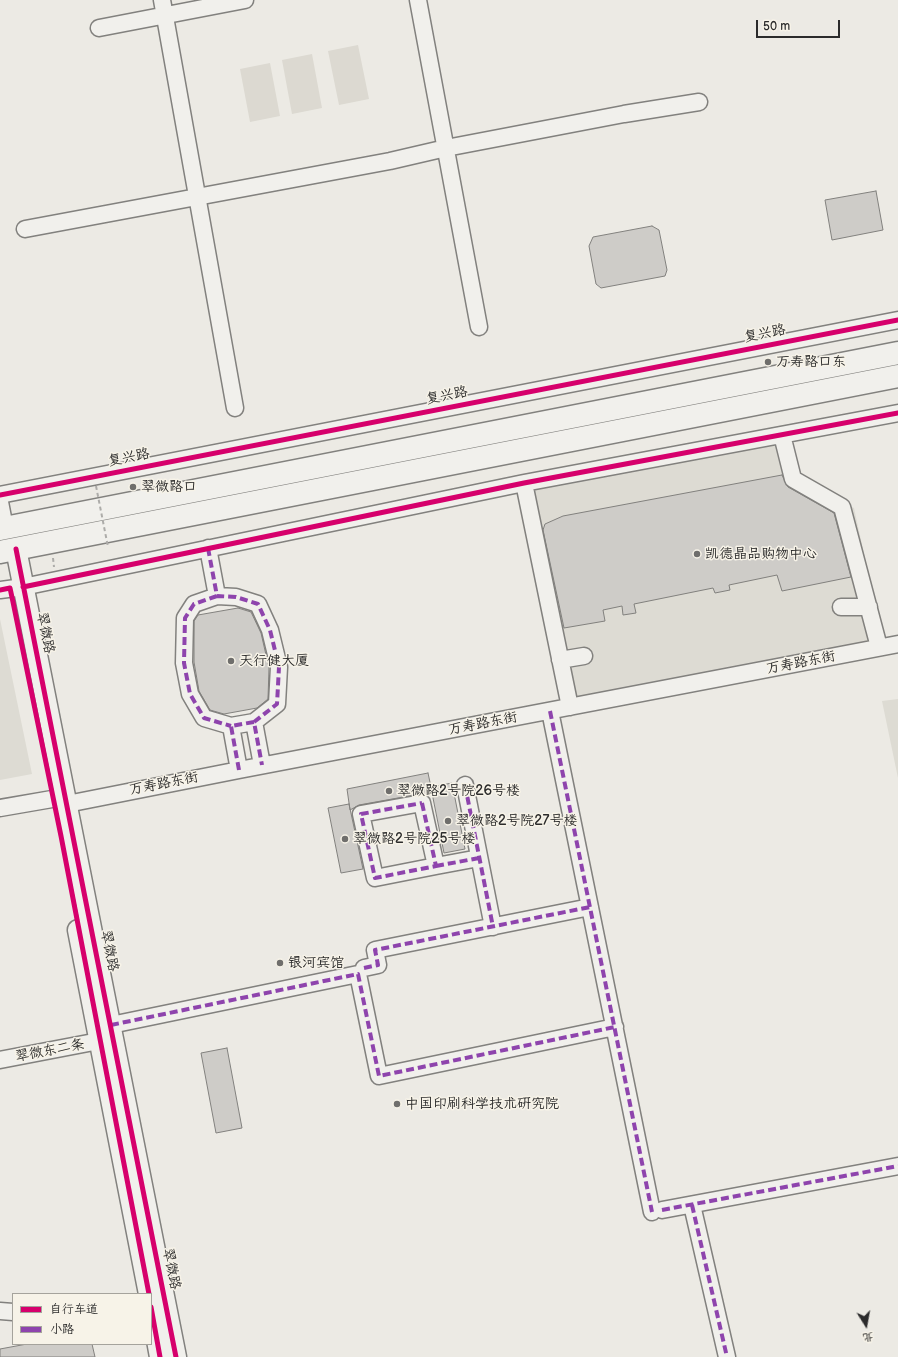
<!DOCTYPE html>
<html>
<head>
<meta charset="utf-8">
<style>
	body { margin:0 }
	#map { position:relative; width:898px; height:1357px; overflow:hidden; background:#eceae4; font-family:"Balsamiq Sans","LXGW WenKai TC",sans-serif }
	canvas { display:block }
	.legend { position:absolute; left:12px; top:1293px; width:140px; height:52px; box-sizing:border-box; background:#f7f3e8; border:1px solid #a5a39c; margin:0; padding:5px 7px; list-style:none; font-size:12px; color:#2b2b2b }
	.legend li { display:flex; align-items:center; gap:8px; height:20px }
	.legend b { width:20px; border:1px solid #a5a39c }
	.north { position:absolute; left:846px; top:1305px; width:40px; height:40px; -webkit-text-stroke:3px #f7f3e8; paint-order:stroke; rotate:169deg; font-size:11px; font-weight:700; line-height:16px; text-align:center; color:#2b2b2b }
	.north::after { content:''; display:block; margin:auto; width:14px; height:18px; background:#2b2b2b; clip-path:polygon(50% 0,100% 100%,50% 72%,0 100%) }
	.scale { position:absolute; left:756px; top:20px; width:84px; height:18px; box-sizing:border-box; border:2px solid #2b2b2b; border-top:0; padding-left:5px; font-size:12px; line-height:14px; white-space:nowrap; color:#2b2b2b; -webkit-text-stroke:3px #f7f3e8; paint-order:stroke }
</style>
</head>
<body>
<div id="map">
<canvas width="898" height="1357"></canvas>
<ul class="legend">
<li><b style="height:5px;background:#d6006c"></b>自行车道</li>
<li><b style="height:5px;background:#8e44ad"></b>小路</li>
</ul>
<div class="north">北</div>
<div class="scale">50 m</div>
</div>
<script>
const ctx = document.querySelector('canvas').getContext('2d');
ctx.lineJoin = 'round';
function fill(path, color) { ctx.fillStyle = color; ctx.fill(path, 'evenodd'); }
const poly = rows => new Path2D(rows.map(r => 'M' + r).join(''));
function trace(path, color, width, dash) { ctx.strokeStyle = color; ctx.lineWidth = width; ctx.lineCap = dash ? 'butt' : 'round'; ctx.setLineDash(dash || []); ctx.stroke(path); }
function label(font, color, halo, rows, align = 'center') {
  ctx.font = font + ' "Balsamiq Sans","LXGW WenKai TC",sans-serif'; ctx.lineWidth = 3; ctx.setLineDash([]); ctx.textBaseline = 'middle'; ctx.strokeStyle = halo; ctx.fillStyle = color; for (const [text, x, y, turn = 0] of rows) {
    ctx.save(); ctx.translate(x, y); ctx.rotate((+turn || 0) * Math.PI / 180); ctx.textAlign = isNaN(turn) ? turn : align; if (halo) ctx.strokeText(text, 0, 0); ctx.fillText(text, 0, 0); ctx.restore();
  }
}
const built = poly([
	[791,440,797,476,854,508,883,640,575,699,531,489],
	[0,619,32,774,0,780],
	[898,699,898,778,882,701]
]);
const green = poly([
	[358,45,369,99,339,105,328,51],
	[312,54,322,108,292,114,282,60],
	[270,63,280,116,250,122,240,69]
]);
const building = poly([
	[876,191,883,230,832,240,825,200,876,191],
	[652,226,659,230,667,270,665,276,601,288,596,284,589,246,593,237,652,226],
	[782,475,788,487,834,513,851,577,782,591,777,575,729,585,730,590,715,593,713,588,634,604,636,613,623,615,622,606,603,610,605,621,564,628,543,530,545,524,563,516,782,475],
	[238,608,251,612,261,633,269,668,268,699,257,708,224,714,210,710,199,691,194,662,194,621,198,615,238,608],
	[428,773,431,787,452,783,465,849,444,853,432,793,420,794,359,805,350,810,347,789,428,773],
	[349,804,363,869,341,873,328,808,349,804],
	[227,1048,242,1128,216,1133,201,1053,227,1048],
	[27,1344,92,1344,95,1357,0,1357,0,1349,27,1344]
]);
const path = poly([
	[53,558,54,567]
]);
const minor = poly([
	[162,0,235,408],
	[418,0,479,327],
	[99,28,245,0],
	[25,229,390,161,446,148,624,114,699,102],
	[782,435,793,479,842,507,879,647],
	[524,483,570,707],
	[0,495,898,320],
	[0,502,5,528],
	[208,548,217,596,236,597,258,604,270,630,279,667,277,704,254,722],
	[0,590,23,587,524,483,898,413],
	[217,596,194,604,185,618,184,663,190,694,204,718,231,726],
	[841,607,869,607],
	[560,660,584,656],
	[550,711,652,1212],
	[239,770,231,726,254,722,262,765],
	[465,785,493,927],
	[422,803,436,866,375,878,361,814,422,803],
	[67,804,239,770,898,644],
	[0,808,52,799],
	[436,866,479,858],
	[364,968,378,965,375,950,590,907],
	[111,1025,358,974,379,1076,615,1027],
	[0,1060,99,1041],
	[692,1205,727,1357],
	[662,1210,898,1166],
	[0,1311,13,1312]
]);
const major = poly([
	[16,549,176,1357],
	[78,930,149,1294],
	[151,1307,160,1357]
]);
const highway = poly([
	[0,529,898,353],
	[0,552,898,376]
]);
const pathBridge = poly([
	[96,486,108,547]
]);
const quiet = poly([
	[208,548,217,596,236,597,258,604,270,630,279,667,277,704,254,722],
	[217,596,194,604,185,618,184,663,190,694,204,718,231,726],
	[550,711,652,1212],
	[239,770,231,726,254,722,262,765],
	[465,785,493,927],
	[422,803,436,866,375,878,361,814,422,803],
	[436,866,479,858],
	[364,968,378,965,375,950,590,907],
	[111,1025,358,974,379,1076,615,1027],
	[692,1205,727,1357],
	[662,1210,898,1166]
]);
const cycleway = poly([
	[0,495,898,320],
	[16,549,176,1357],
	[23,587,524,483,898,413],
	[0,590,10,588,13,602,61,836,149,1294],
	[151,1307,160,1357]
]);
const markers = [
	[768,362,4,"#6f6e6c"],
	[133,487,4,"#6f6e6c"],
	[697,554,4,"#6f6e6c"],
	[231,661,4,"#6f6e6c"],
	[389,791,4,"#6f6e6c"],
	[448,821,4,"#6f6e6c"],
	[345,839,4,"#6f6e6c"],
	[280,963,4,"#6f6e6c"],
	[397,1104,4,"#6f6e6c"]
];
const streetNames = [
	["复兴路",765,334,-11],
	["复兴路",447,396,-11],
	["复兴路",129,458,-11],
	["翠微路",45,633,79],
	["万寿路东街",801,663,-11],
	["万寿路东街",483,724,-11],
	["万寿路东街",164,784,-11],
	["翠微路",109,951,79],
	["翠微东二条",50,1051,-11],
	["翠微路",171,1269,79]
];
const poiNames = [
	["万寿路口东",776,362],
	["翠微路口",141,487],
	["凯德晶品购物中心",705,554],
	["天行健大厦",239,661],
	["翠微路2号院26号楼",397,791],
	["翠微路2号院27号楼",456,821],
	["翠微路2号院25号楼",353,839],
	["银河宾馆",288,963],
	["中国印刷科学技术研究院",405,1104]
];
fill(built, '#dddbd3');
fill(green, '#dcd9d1');
fill(building, '#ceccc8');
trace(building, '#82817e', 1);
trace(minor, '#82817e', 19);
trace(major, '#82817e', 23);
trace(highway, '#82817e', 25);
trace(path, '#adaca9', 2, [4, 3]);
trace(minor, '#f1f0ec', 16);
trace(major, '#f1f0ec', 20);
trace(highway, '#f1f0ec', 22);
trace(pathBridge, '#adaca9', 2, [4, 3]);
trace(quiet, '#8e44ad', 4, [8, 4]);
trace(cycleway, '#d6006c', 5);
for (const [x, y, r, color] of markers) { const dot = new Path2D(); dot.arc(x, y, r, 0, 2 * Math.PI); ctx.fillStyle = color; ctx.fill(dot); trace(dot, '#f7f3e8', 1.5); }
label('14px', '#2b2b2b', '#f7f3e8', streetNames);
label('14px', '#2b2b2b', '#f7f3e8', poiNames, 'left');
</script>
</body>
</html>
